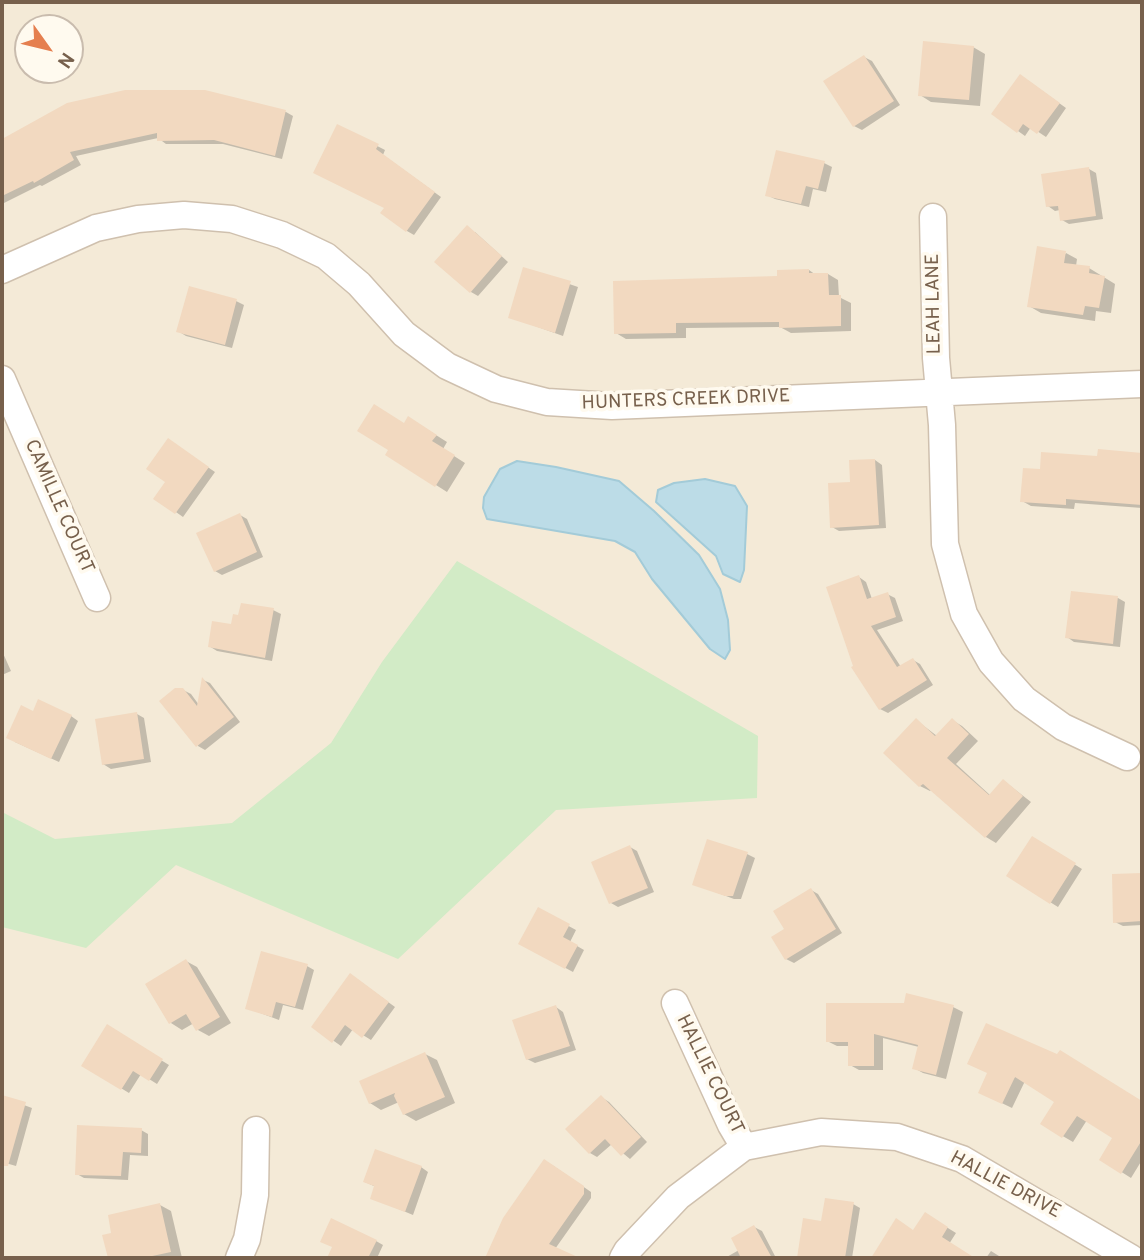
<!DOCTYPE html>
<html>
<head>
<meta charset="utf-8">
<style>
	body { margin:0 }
	#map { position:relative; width:1144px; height:1260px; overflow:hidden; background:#fcf7e9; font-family:Overpass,sans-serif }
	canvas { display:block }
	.frame { position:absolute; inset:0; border:4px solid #77604c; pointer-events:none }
	.north { position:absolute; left:14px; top:14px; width:70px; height:70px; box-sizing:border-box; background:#fffaef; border:2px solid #c9bcae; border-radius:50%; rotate:124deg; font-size:19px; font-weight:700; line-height:28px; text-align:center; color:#77604c }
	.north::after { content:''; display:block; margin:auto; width:24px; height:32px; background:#e57f4f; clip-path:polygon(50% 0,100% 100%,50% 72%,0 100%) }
</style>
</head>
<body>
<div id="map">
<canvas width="1144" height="1260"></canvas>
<div class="frame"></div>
<div class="north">N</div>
</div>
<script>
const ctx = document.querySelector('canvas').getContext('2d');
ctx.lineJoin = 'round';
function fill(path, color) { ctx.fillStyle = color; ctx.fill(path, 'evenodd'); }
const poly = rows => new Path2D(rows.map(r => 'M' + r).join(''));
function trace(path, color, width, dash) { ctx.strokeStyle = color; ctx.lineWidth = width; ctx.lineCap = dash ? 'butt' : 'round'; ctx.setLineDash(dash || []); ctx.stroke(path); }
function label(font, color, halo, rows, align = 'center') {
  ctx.font = font + ' Overpass,sans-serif'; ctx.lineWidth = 7; ctx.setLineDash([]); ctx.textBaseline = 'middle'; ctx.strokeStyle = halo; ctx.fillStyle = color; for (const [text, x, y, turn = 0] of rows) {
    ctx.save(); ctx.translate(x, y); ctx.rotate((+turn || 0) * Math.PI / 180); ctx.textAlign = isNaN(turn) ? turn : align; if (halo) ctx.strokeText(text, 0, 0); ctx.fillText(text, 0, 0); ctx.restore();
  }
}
const residential = poly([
	[2,2,1142,2,1142,1258,2,1258],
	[28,28,70,28,70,70,28,70]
]);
const green = poly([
	[457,561,758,736,757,798,556,810,398,959,176,865,86,948,2,927,2,812,55,839,232,823,331,743,382,662]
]);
const water = poly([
	[517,461,556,467,619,481,654,511,699,555,720,589,728,620,730,650,725,659,710,649,652,579,635,552,615,541,487,519,483,508,484,497,500,469,517,461],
	[705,479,735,486,747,506,744,570,740,582,723,574,716,556,656,502,658,490,674,483,705,479]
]);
const shadow = poly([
	[973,47,985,54,980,106,931,102,920,95],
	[864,57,872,61,900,105,862,130,854,126],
	[1027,80,1066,108,1046,137,1031,127,1025,136,1018,131],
	[205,92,286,112,293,116,282,159,223,144,166,144,158,138,76,156,81,165,42,186,40,185,2,204,2,141,68,105],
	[338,126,385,150,383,155,441,197,414,235,407,231,386,208],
	[824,163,832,167,826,192,813,189,809,207,775,199,767,195],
	[1089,169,1096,173,1103,219,1069,224,1062,220,1060,210,1055,211,1048,206],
	[475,232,508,262,478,296,471,292],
	[1066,253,1077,259,1076,266,1089,268,1115,284,1111,313,1096,311,1095,321,1041,313,1029,306],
	[525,269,578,287,563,336,510,317],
	[809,270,816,275,828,274,838,280,839,297,851,303,851,331,791,333,780,327,686,328,686,338,626,339,616,333,779,277],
	[236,301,244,305,232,348,186,336,178,331],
	[404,425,420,425,447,442,443,449,465,463,447,492,436,485],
	[175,445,215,472,183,517,156,498,168,481],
	[1099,451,1142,455,1142,508,1075,503,1074,509,1031,506,1022,501,1041,471,1099,458],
	[875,460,882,465,886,528,839,531,832,527,852,484],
	[240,515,247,519,263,557,222,575,215,571],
	[859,577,866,582,872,599,887,594,895,598,903,621,877,630,901,667,913,660,920,664,933,685,888,713,880,709],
	[1072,593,1118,598,1125,602,1120,647,1074,642,1067,637],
	[273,610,281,614,272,661,217,651,209,646,232,626],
	[2,651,11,671,2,675],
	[203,680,210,683,240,722,205,750,198,746,183,690,191,694,199,705],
	[137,714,144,718,151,762,111,769,103,764],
	[71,716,78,721,59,762,15,742],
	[916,720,937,736,952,720,962,726,978,741,956,764,991,796,1004,781,1031,802,996,843,986,837,932,789,930,791,920,786],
	[1032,838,1082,869,1058,907,1008,876],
	[630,847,637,851,654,892,618,907,611,903],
	[747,854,755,858,741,899,734,899,694,884],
	[1142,874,1142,925,1123,926,1115,922,1113,876],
	[811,890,818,894,842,933,794,963,786,959,786,930],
	[539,910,576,930,570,942,584,950,573,972,521,944],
	[186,961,197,967,231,1023,209,1036,198,1030,194,1023,182,1030,171,1023],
	[307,966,314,970,303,1010,283,1005,279,1020,247,1008],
	[358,980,395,1007,371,1040,353,1029,341,1046,314,1027],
	[556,1007,563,1012,576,1050,535,1063,527,1059],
	[953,1007,963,1012,946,1079,923,1073,914,1068,919,1047,883,1038,883,1070,859,1070,850,1065,850,1046,837,1046,827,1041],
	[107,1027,169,1065,157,1084,141,1074,129,1093,83,1065],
	[1061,1052,1142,1102,1142,1160,1131,1178,1101,1159,1114,1138,1087,1120,1073,1142,1042,1124,1056,1101,1025,1081,1012,1108,981,1093,1058,1057],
	[425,1054,437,1060,455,1103,416,1121,404,1114,399,1102,381,1110,370,1103],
	[2,1097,32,1108,16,1166,2,1162],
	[601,1097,609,1102,647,1142,630,1159,612,1144,597,1157,590,1153],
	[141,1130,148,1134,148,1156,130,1155,128,1180,84,1178,77,1174],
	[552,1165,591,1192,591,1198,555,1249,561,1252,558,1258,487,1258,504,1219],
	[421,1167,428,1172,413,1215,372,1198,376,1187,365,1182],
	[853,1204,860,1208,852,1258,799,1258,805,1220,823,1223],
	[160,1205,171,1211,182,1258,109,1258,105,1236,114,1234],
	[925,1214,956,1233,949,1244,973,1258,874,1257,914,1231],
	[754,1227,762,1231,776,1258,725,1258,739,1250],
	[376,1241,383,1245,377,1258,329,1258,334,1247],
	[991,1251,999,1256,1002,1258,986,1258]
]);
const building = poly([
	[923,41,974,46,969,100,918,96],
	[864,55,894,101,853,127,823,81],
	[1020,74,1060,103,1037,134,1023,124,1017,133,991,114],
	[125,90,205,90,286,110,275,156,214,140,157,141,157,133,70,152,74,160,34,183,33,181,2,196,2,139,67,103],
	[337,124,379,144,376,149,435,192,406,232,380,213,384,208,313,173],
	[776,150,825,161,818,189,806,186,801,204,765,196],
	[1089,167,1096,216,1060,221,1058,206,1046,207,1041,174],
	[467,225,502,256,470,293,434,262],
	[1037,246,1066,251,1064,263,1090,266,1089,273,1105,276,1099,308,1085,306,1083,315,1027,307],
	[523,267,571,281,555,333,508,318],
	[809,269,809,273,828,273,829,295,841,295,841,326,779,328,779,322,676,323,676,333,614,334,613,281,777,276,777,270],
	[189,286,237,299,225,345,176,332],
	[374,404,404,423,408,416,437,435,432,441,455,455,435,487,385,455,388,450,357,431],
	[168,438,209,467,175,514,153,499,165,482,146,469],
	[1098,449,1142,453,1142,505,1066,499,1066,505,1020,502,1023,468,1040,469,1041,452,1097,456],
	[875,459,879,525,830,528,828,483,850,482,849,460],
	[240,513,257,552,214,572,196,533],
	[859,575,867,599,888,592,896,617,871,626,897,667,913,658,927,680,879,710,851,667,853,666,826,587],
	[1071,591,1118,596,1113,644,1065,638],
	[241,603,274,608,265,658,208,647,212,621,231,624,233,614,238,615],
	[202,677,234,717,196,747,159,701,175,688,183,688,197,706],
	[38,699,72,715,51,759,6,738,21,705,33,711],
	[137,712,144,759,102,765,95,719],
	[916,718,935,736,952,718,969,734,947,758,989,795,1003,779,1023,796,985,838,923,784,919,787,883,753],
	[1032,836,1076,863,1050,904,1006,876],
	[707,839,748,852,733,896,725,896,692,885],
	[630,845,648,888,609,904,591,862],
	[1142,873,1142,921,1113,923,1112,874],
	[811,888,836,929,785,960,771,937,784,929,773,911],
	[538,907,570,924,563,937,578,945,565,969,518,944],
	[261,951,308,964,295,1007,276,1002,272,1017,245,1009],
	[186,959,220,1017,196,1031,186,1014,169,1024,145,984],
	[350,973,389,1002,362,1038,345,1025,332,1043,311,1027],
	[906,993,954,1005,936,1075,912,1069,918,1045,874,1034,874,1066,848,1066,848,1042,826,1042,826,1003,904,1003],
	[556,1005,570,1046,526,1060,512,1020],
	[986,1023,1057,1054,1060,1050,1142,1101,1142,1140,1121,1174,1099,1160,1112,1138,1077,1116,1062,1138,1040,1124,1054,1102,1015,1077,1002,1104,978,1093,987,1073,967,1064],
	[107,1024,163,1059,149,1081,133,1071,121,1090,81,1066],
	[425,1052,445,1097,403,1115,394,1096,395,1093,369,1104,359,1081],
	[2,1095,26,1102,8,1166,2,1166],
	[601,1095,641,1137,621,1156,605,1139,589,1154,565,1129],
	[77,1125,142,1128,141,1153,123,1152,121,1176,75,1175],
	[375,1149,422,1166,405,1212,370,1199,374,1186,363,1182],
	[544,1159,584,1186,584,1194,549,1244,580,1258,485,1258,503,1218],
	[825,1198,854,1202,845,1258,797,1258,803,1218,821,1221],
	[160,1203,171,1252,143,1258,108,1258,102,1235,111,1233,108,1215],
	[925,1212,948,1227,942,1237,975,1258,871,1258,896,1218,913,1230],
	[331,1218,377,1240,368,1258,327,1258,332,1247,320,1242],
	[754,1225,772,1258,741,1258,731,1238]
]);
const street = poly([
	[933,217,936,358,942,425,945,544,964,614,991,662,1024,699,1063,727,1127,757],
	[2,270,96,228,138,219,184,215,232,219,282,235,326,256,359,284,404,334,447,366,496,389,547,402,612,406,1142,384],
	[2,379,97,598],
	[675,1003,731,1125,744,1147],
	[239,1258,247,1239,255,1195,256,1130],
	[623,1258,627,1251,678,1197,744,1147,821,1132,897,1137,962,1159,1131,1258]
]);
const streetNames = [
	["LEAH LANE",935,304,-91],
	["HUNTERS CREEK DRIVE",686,401,-2],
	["CAMILLE COURT",58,507,66],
	["HALLIE COURT",709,1075,64],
	["HALLIE DRIVE",1005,1186,28]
];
fill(residential, '#f4ead7');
fill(green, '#d2ebc6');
fill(water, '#bcdce7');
trace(water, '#a3cbd8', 2);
fill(shadow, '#0003');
fill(building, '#f2d9c0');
trace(street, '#cfc0ae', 29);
trace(street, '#fff', 26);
label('19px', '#77604c', '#fffaef', streetNames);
</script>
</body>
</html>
